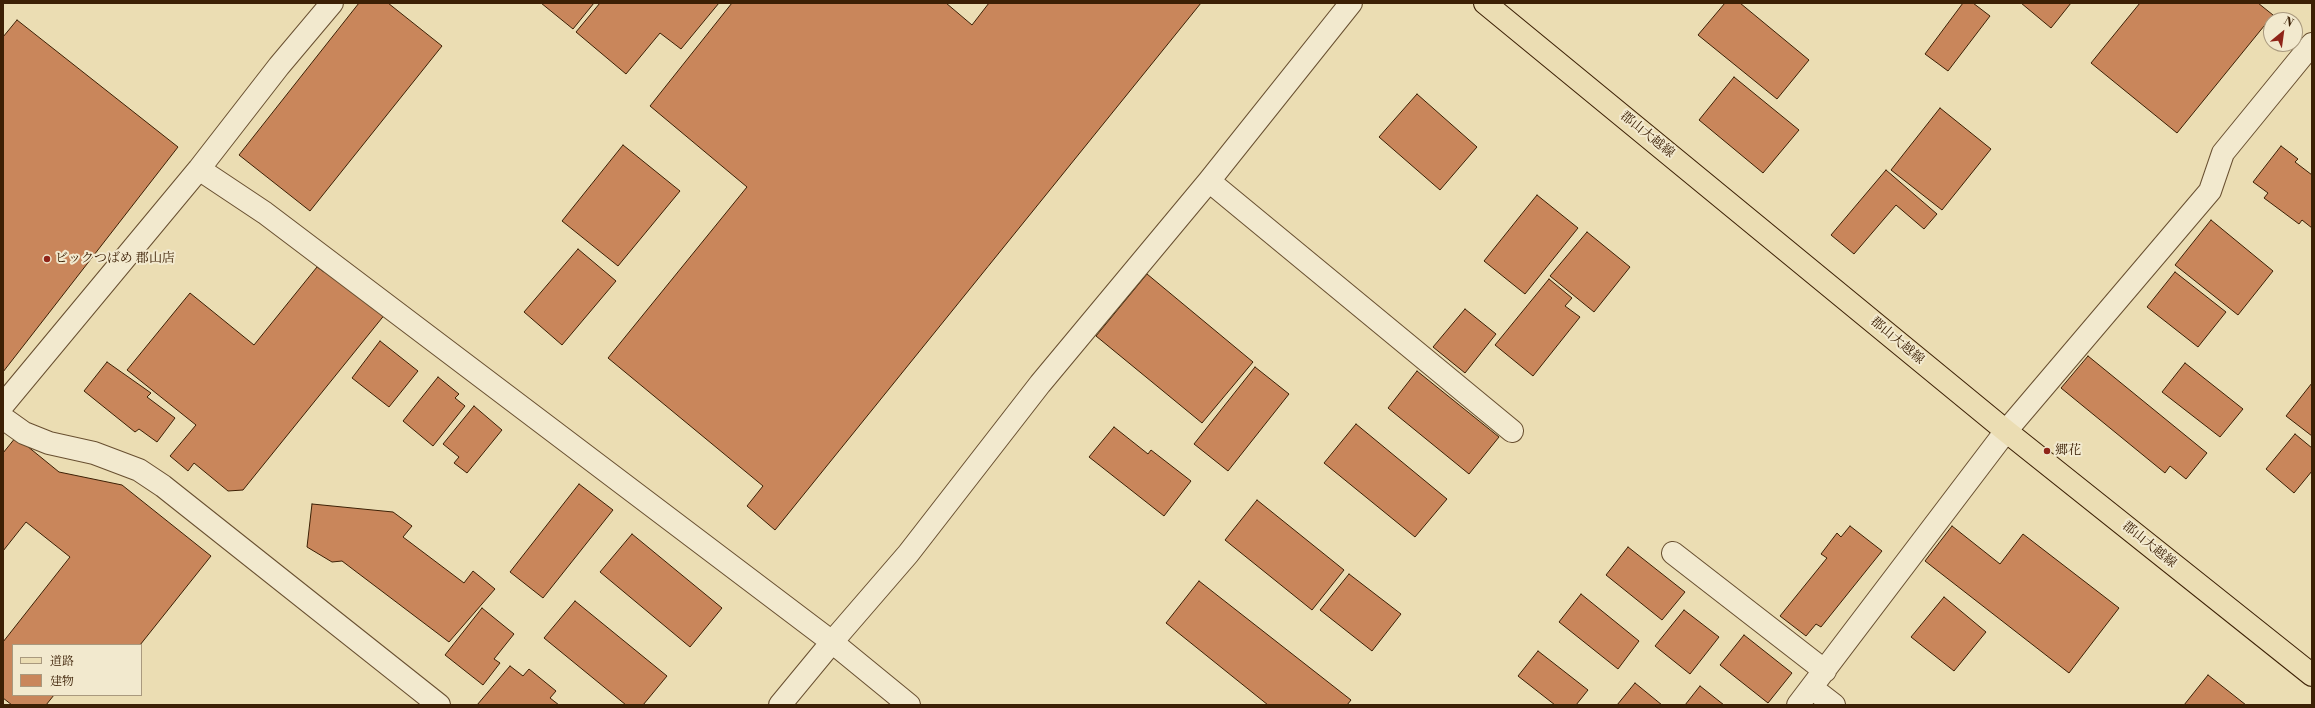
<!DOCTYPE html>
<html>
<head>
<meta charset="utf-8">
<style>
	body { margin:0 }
	#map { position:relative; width:2315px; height:708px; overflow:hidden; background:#ebddb3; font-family:"Libre Bodoni","Noto Serif JP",serif }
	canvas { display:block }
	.frame { position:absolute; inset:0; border:4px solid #3c2005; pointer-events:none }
	.legend { position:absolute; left:12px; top:644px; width:130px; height:52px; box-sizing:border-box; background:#f2e9ce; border:1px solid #a9997e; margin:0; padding:5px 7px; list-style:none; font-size:12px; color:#3c2005 }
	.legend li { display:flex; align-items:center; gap:8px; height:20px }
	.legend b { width:20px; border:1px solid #a9997e }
	.north { position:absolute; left:2263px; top:12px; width:40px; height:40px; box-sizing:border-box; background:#f2e9ce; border:1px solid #a9997e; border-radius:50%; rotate:29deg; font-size:11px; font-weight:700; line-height:16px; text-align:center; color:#3c2005 }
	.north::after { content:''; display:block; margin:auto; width:14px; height:18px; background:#8f2418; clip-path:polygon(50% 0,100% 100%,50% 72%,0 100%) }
</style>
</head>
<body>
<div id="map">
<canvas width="2315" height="708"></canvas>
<div class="frame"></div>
<ul class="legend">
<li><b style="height:5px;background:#ebddb3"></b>道路</li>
<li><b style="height:11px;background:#c9865b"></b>建物</li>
</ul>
<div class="north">N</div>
</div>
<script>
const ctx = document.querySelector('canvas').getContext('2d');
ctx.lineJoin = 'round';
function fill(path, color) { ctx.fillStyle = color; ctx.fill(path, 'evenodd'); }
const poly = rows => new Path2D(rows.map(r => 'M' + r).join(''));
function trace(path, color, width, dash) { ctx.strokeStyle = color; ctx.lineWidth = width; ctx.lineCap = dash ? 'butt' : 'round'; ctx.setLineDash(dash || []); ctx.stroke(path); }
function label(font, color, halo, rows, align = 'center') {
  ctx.font = font + ' "Libre Bodoni","Noto Serif JP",serif'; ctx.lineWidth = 4; ctx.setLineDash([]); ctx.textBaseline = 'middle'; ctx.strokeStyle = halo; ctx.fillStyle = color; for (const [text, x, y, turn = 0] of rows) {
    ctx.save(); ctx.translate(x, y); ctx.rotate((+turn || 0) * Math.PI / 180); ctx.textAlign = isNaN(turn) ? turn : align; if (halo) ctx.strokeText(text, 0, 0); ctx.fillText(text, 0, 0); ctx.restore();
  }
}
const building = poly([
	[359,3,388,3,442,46,310,211,239,155,359,3],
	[541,3,594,3,573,29,541,3],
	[600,3,719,3,681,49,660,33,626,74,576,32,600,3],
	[732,3,946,3,972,25,989,3,1201,3,775,530,747,506,763,486,608,358,747,187,650,106,732,3],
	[1725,3,1740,3,1809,60,1777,99,1698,35,1725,3],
	[1963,3,1973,3,1990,16,1948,71,1925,54,1963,3],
	[2021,3,2071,3,2051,28,2021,3],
	[2140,3,2258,3,2273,15,2177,133,2091,63,2140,3],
	[17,20,178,147,3,372,3,37,17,20],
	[1734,77,1799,130,1763,173,1699,120,1734,77],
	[1417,94,1477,147,1440,190,1379,137,1417,94],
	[1940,108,1991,149,1942,210,1891,170,1940,108],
	[623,145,680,191,618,266,562,221,623,145],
	[2281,146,2298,159,2295,162,2312,175,2312,228,2302,220,2299,224,2264,198,2268,193,2253,182,2281,146],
	[1886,170,1937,214,1924,229,1896,205,1854,254,1831,235,1886,170],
	[1537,195,1578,228,1525,294,1484,261,1537,195],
	[2211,220,2273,271,2238,315,2175,265,2211,220],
	[1587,232,1630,267,1594,312,1550,276,1587,232],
	[578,249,616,281,562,345,524,312,578,249],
	[328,266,386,313,243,490,228,491,194,463,188,471,170,456,196,425,127,370,190,293,254,345,317,267,324,272,328,266],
	[2175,272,2226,312,2198,347,2147,307,2175,272],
	[1147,274,1253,362,1202,423,1096,336,1147,274],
	[1549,279,1572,298,1565,306,1580,317,1533,376,1495,345,1549,279],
	[1465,309,1496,334,1465,373,1433,347,1465,309],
	[380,341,418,371,389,407,352,378,380,341],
	[2088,356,2207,453,2186,479,2170,466,2165,473,2061,388,2088,356],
	[107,362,151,393,147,397,175,418,157,442,139,429,135,432,84,391,107,362],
	[2185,363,2243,409,2220,437,2162,392,2185,363],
	[1255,367,1289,394,1228,471,1194,444,1255,367],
	[1417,371,1499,437,1469,474,1388,408,1417,371],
	[438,377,459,394,455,398,465,406,433,446,403,421,438,377],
	[2312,383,2312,436,2286,416,2312,383],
	[474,406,502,430,467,473,454,463,459,457,443,444,474,406],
	[1356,424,1447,499,1415,537,1324,463,1356,424],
	[1114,427,1148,454,1151,450,1191,481,1164,516,1089,457,1114,427],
	[2295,434,2312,448,2312,471,2294,493,2266,469,2295,434],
	[16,437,59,472,122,485,211,556,140,645,13,645,13,695,54,695,46,705,12,705,3,698,3,642,70,557,26,522,3,551,3,453,16,437],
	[579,484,613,510,543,598,510,572,579,484],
	[1257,500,1344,570,1312,610,1225,540,1257,500],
	[312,504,393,512,412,526,403,537,464,583,473,571,495,589,449,642,342,561,332,562,307,547,312,504],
	[1850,526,1882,551,1821,627,1816,624,1806,636,1780,616,1827,558,1821,554,1837,533,1841,537,1850,526],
	[1952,526,2000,564,2023,534,2119,608,2069,673,1925,561,1952,526],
	[632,534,722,608,690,647,600,572,632,534],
	[1628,547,1685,592,1662,620,1606,575,1628,547],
	[1349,574,1401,614,1372,651,1320,610,1349,574],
	[1199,581,1351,700,1347,705,1268,705,1166,623,1199,581],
	[1581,594,1639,641,1618,669,1559,622,1581,594],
	[1944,597,1986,632,1954,671,1911,637,1944,597],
	[575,601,667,676,643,705,626,705,544,638,575,601],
	[482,608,514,634,494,659,500,663,483,685,445,655,482,608],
	[1684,610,1719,637,1690,674,1655,646,1684,610],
	[1744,635,1792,673,1768,703,1720,665,1744,635],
	[1538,651,1588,690,1576,705,1555,705,1518,676,1538,651],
	[510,666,523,676,529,669,556,691,550,698,559,705,477,705,510,666],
	[2208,675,2246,705,2184,705,2208,675],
	[1635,683,1662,705,1617,705,1635,683],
	[1700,686,1724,705,1685,705,1700,686]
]);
const minor = poly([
	[199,169,265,213,832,642,908,554,1040,384,1209,181,1351,3],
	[1209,181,1512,431],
	[3,405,199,169,279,66,332,3],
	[3,418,24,433,49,443,94,453,139,470,163,486,439,705],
	[1673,553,1825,671],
	[1812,688,1834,705],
	[780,705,832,642,909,705],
	[1798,705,2006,431,2210,191,2223,153,2312,44]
]);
const major = poly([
	[1485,3,2006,431,2312,675]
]);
const markers = [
	[47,259,4,"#8f2418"],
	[2047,451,4,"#8f2418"]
];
const streetNames = [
	["郡山大越線",1647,135,39],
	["郡山大越線",1897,341,40],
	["郡山大越線",2149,545,39]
];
const poiNames = [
	["ビックつばめ 郡山店",55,259],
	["郷花",2055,451]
];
fill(building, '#c9865b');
trace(building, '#3c2005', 1);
trace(minor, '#684f30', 24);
trace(major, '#3c2005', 24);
trace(minor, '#f2e9ce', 22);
trace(major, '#ebddb3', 22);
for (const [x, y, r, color] of markers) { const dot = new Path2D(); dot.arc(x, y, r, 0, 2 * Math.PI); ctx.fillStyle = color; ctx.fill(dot); trace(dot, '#f2e9ce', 1.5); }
label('13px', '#3c2005', '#f2e9ce', streetNames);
label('13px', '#3c2005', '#f2e9ce', poiNames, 'left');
</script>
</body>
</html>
